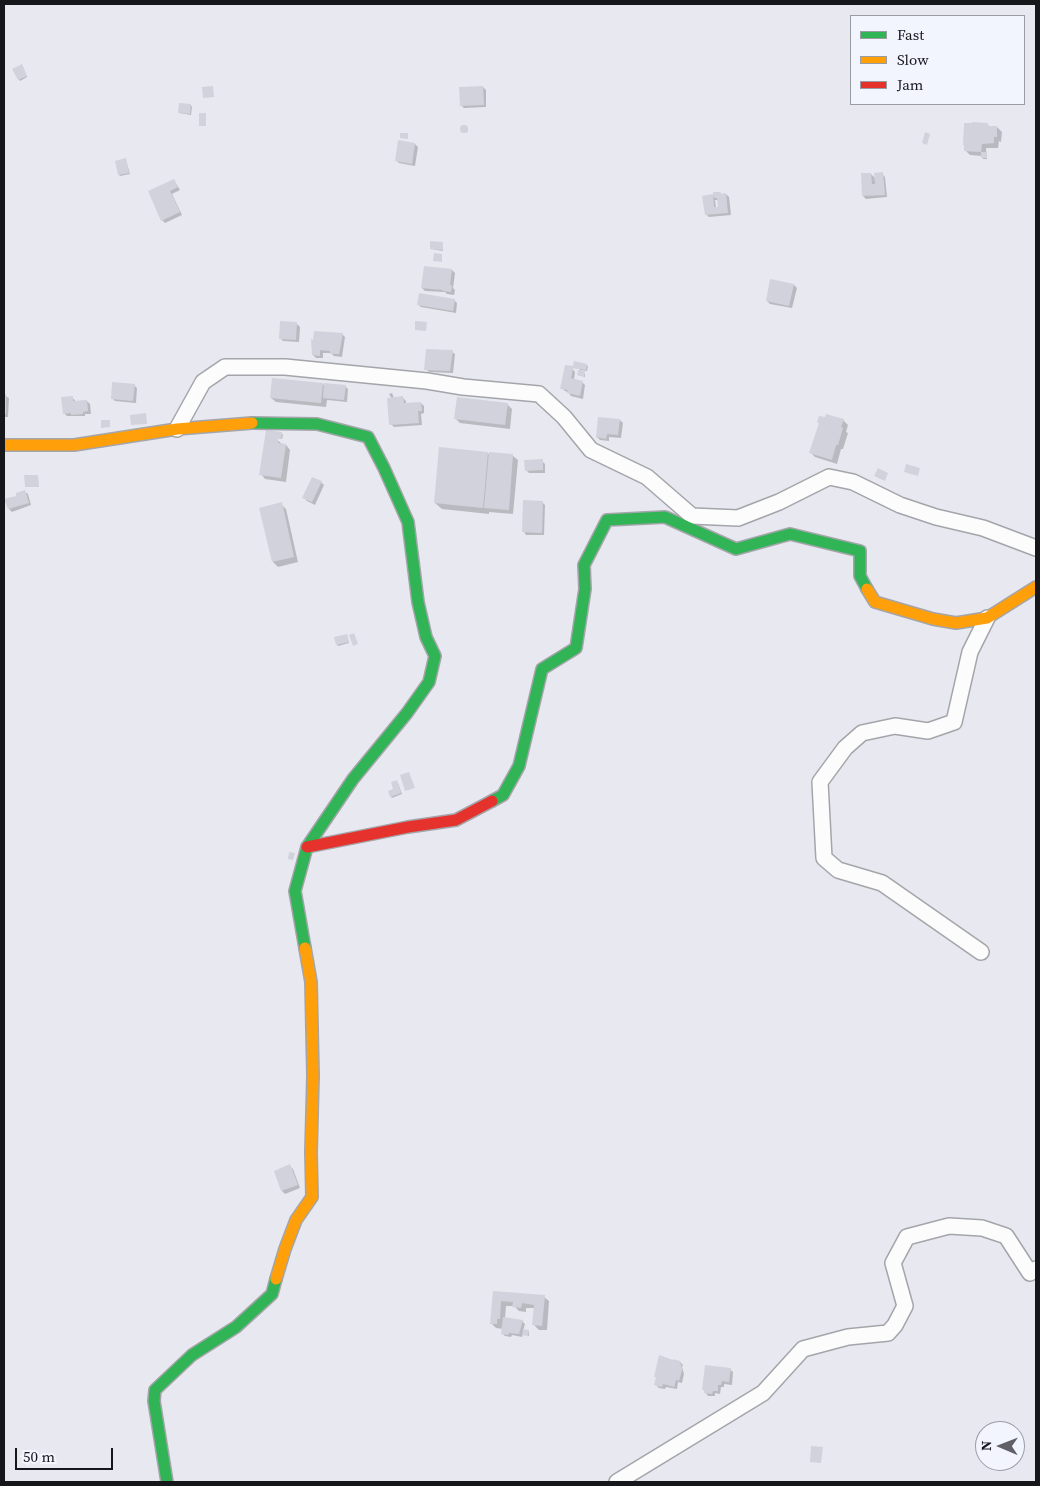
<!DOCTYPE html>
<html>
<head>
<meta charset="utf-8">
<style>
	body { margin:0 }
	#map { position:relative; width:1040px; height:1486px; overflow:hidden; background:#e8e9f0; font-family:"Source Serif 4",serif }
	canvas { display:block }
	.frame { position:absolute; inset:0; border:5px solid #16171b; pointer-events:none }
	.legend { position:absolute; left:850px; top:15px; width:175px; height:90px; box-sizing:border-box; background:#f2f4fe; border:1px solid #9a9ca3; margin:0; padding:6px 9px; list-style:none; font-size:15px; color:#16171b }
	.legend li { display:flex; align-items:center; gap:10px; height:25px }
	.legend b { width:25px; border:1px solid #9a9ca3 }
	.north { position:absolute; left:975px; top:1421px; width:50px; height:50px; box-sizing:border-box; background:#f2f4fe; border:1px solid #9a9ca3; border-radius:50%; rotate:271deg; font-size:14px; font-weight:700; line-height:20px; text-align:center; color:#16171b }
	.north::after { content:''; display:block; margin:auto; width:18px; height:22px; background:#606066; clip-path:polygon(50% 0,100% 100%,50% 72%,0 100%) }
	.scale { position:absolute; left:15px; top:1448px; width:98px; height:22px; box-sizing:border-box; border:2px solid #16171b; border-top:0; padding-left:6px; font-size:15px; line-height:18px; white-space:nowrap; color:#16171b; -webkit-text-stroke:4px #f2f4fe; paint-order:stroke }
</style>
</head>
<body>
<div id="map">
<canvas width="1040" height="1486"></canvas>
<div class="frame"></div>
<ul class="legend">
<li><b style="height:6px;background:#30b455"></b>Fast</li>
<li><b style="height:6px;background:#ff9f0a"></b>Slow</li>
<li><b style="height:6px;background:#e5322d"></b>Jam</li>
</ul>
<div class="north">N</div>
<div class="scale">50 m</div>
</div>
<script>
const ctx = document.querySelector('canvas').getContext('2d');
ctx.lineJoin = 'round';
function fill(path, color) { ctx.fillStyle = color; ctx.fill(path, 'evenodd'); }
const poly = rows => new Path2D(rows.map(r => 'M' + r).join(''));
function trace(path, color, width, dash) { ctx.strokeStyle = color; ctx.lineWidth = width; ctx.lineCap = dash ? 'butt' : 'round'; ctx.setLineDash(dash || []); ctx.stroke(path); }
const shadow = poly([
	[23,67,27,77,20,81,14,69],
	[483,87,486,90,486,107,464,108,461,105],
	[191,105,192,107,191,115,179,113],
	[987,124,990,127,997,127,1002,132,1001,142,999,141,998,148,986,148,987,159,983,159,982,156,970,155,965,150],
	[462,126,467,127,468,131,466,133,461,130],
	[415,144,418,147,415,166,399,163,396,160],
	[126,160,130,174,120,176,119,175],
	[871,174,876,179,882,174,885,177,887,197,866,199,863,196],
	[174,180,180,190,172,194,182,215,165,223,162,220,149,192],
	[720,193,722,195,726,194,729,197,731,215,709,217,706,214,704,197,715,195],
	[715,200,718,200,719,208,716,208],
	[443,243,443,251,431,249],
	[452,270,455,273,453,288,455,290,454,295,447,294,445,292,425,291,422,288],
	[794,285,797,288,792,308,770,304,767,301],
	[454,300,457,303,456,313,421,307,418,304],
	[297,324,300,327,299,342,283,341,280,338],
	[342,334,345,337,342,357,334,356,331,353,323,353,323,358,316,358,313,355],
	[452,352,455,354,453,373,429,372,426,369],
	[575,363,588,366,587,371,581,370,585,374,585,377,578,375,580,369,573,368],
	[571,367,575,372,574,380,582,382,585,385,583,399,571,396,568,392,565,391,562,388],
	[323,384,325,386,345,386,348,389,347,402,327,400,326,407,276,402,271,398],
	[134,385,137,388,136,403,115,401,112,398],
	[392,393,394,398,403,398,406,401,406,404,421,403,424,406,424,413,421,414,422,425,394,427,391,424,392,399,389,394],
	[4,395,9,398,8,417,4,417],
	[72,397,76,402,87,401,90,404,91,414,85,414,85,416,67,416,64,413],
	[507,404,512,409,510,429,460,423,455,418],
	[620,420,623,423,621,438,609,437,609,441,600,440,597,437],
	[843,420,848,425,846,432,848,433,843,449,841,449,837,464,815,457,811,453,820,424,818,422],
	[283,434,282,439,276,439,282,444,286,445,290,450,286,482,265,479,261,474,269,439],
	[488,453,490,456,490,454,513,456,518,460,513,514,489,512,489,514,442,509,435,503],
	[542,461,545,464,545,473,529,473,526,470],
	[321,482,324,485,315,505,307,501,304,498],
	[25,492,28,494,31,505,12,512,9,509,18,497],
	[542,502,545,505,544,535,526,535,524,532],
	[281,504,286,509,298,562,278,567,273,562,261,509],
	[347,635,349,643,338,646,337,645],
	[398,783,402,794,392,798,391,797],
	[290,1166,293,1169,300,1188,285,1194,282,1191,275,1171],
	[494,1292,544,1297,549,1301,547,1330,539,1330,534,1325,535,1308,526,1308,526,1312,519,1311,514,1306,506,1306,505,1318,522,1321,525,1324,523,1331,529,1332,529,1336,523,1334,522,1337,512,1335,511,1337,505,1336,502,1333,503,1329,496,1328,491,1323],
	[680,1362,683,1365,682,1367,684,1374,682,1383,678,1382,677,1389,666,1387,665,1389,659,1388,656,1385,657,1379,655,1376],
	[730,1369,733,1372,732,1385,724,1384,724,1387,721,1387,720,1394,715,1393,715,1396,708,1396,703,1389]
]);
const building = poly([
	[22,64,27,76,18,80,12,69],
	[213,86,214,97,203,98,202,87],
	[483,86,484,105,460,106,459,87],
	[179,103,191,104,190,114,178,113],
	[199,113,206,113,206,126,199,126],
	[972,122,988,123,988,126,997,126,997,137,994,137,994,143,982,144,981,152,964,151,964,145,963,145,964,123,972,123],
	'460 129a4 4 0 1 1 8 0a4 4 0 1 1-8 0Z',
	[925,132,930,134,927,145,922,143],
	[400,133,408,133,408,139,400,138],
	[398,140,415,143,412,164,395,161],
	[981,152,987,152,987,158,981,158],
	[126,158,129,173,118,175,115,161],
	[883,172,885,195,862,196,861,173,871,173,872,184,875,184,874,173],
	[174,179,178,187,170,191,180,212,161,221,148,191],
	[713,192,721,192,720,194,726,193,728,213,705,215,702,196,713,194,714,207,718,207,717,198,714,198],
	[430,241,443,242,443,250,430,249],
	[434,253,442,254,442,262,433,261],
	[424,266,452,269,450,285,452,285,451,292,443,291,443,290,421,288],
	[770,279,794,284,789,306,766,301],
	[419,293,455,299,453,311,417,305],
	[280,321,297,322,296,340,279,339],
	[415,321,427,322,426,331,415,330],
	[314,331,343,333,339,354,330,354,330,351,320,350,320,356,312,355,311,339,313,340],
	[426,349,453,350,450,371,424,370],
	[574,361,587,364,586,370,573,368,571,378,583,381,580,396,567,393,568,390,560,389,565,365,573,366],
	[578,370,585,371,584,377,577,375],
	[272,378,323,383,321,403,270,398],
	[112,382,135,384,133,401,111,399],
	[324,383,346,385,344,400,323,398],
	[4,394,6,394,6,414,4,414],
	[73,396,73,401,87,400,88,411,83,412,83,414,71,415,71,413,63,414,61,397],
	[403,396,404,403,421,402,422,411,418,411,419,423,389,425,387,398],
	[457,397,508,403,505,425,454,419],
	[146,413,147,424,131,425,130,415],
	[826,414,844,419,841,427,843,428,838,445,836,445,832,460,809,453,819,423,817,422,819,416,825,417],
	[598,417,620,419,618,435,607,434,606,439,596,437],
	[101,420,110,420,110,427,101,428],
	[266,430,282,432,281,439,278,439,278,443,286,444,281,478,259,475],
	[439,447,488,452,483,508,434,503],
	[489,452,513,454,509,510,484,508],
	[543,459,543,470,525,471,524,460],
	[906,464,920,468,918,476,904,472],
	[878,468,888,473,885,481,874,476],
	[24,475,38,475,39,487,25,487],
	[312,477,322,481,312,502,302,498],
	[25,490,29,503,8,509,4,499,16,496,16,493],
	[523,500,543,501,542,533,522,532],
	[282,502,294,557,272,562,259,508],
	[354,633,358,644,353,646,349,635],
	[347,634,349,642,336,645,334,637],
	[409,772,415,788,405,791,400,775],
	[397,780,401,793,390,797,388,791,393,789,391,782],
	[289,852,295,853,293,860,288,859],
	[290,1164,298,1185,281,1191,274,1171],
	[493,1291,545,1295,542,1326,532,1325,534,1305,522,1303,521,1308,512,1307,513,1302,501,1301,500,1319,497,1319,497,1324,490,1324],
	[503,1317,523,1320,519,1334,509,1333,508,1335,501,1334],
	[523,1329,529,1330,528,1336,522,1335],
	[659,1355,673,1360,673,1359,680,1361,680,1364,681,1364,682,1370,679,1381,676,1380,674,1387,663,1384,662,1387,654,1385,656,1377,654,1377],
	[705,1365,731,1368,729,1382,722,1381,721,1385,718,1385,718,1391,713,1391,712,1394,704,1393,704,1390,702,1390],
	[811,1446,823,1447,821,1463,810,1462]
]);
const street = poly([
	[177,429,203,382,225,367,285,367,427,381,463,387,539,394,564,417,591,450,647,477,692,516,738,518,779,502,829,477,853,482,900,505,936,517,983,528,1036,548],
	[981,952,882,883,838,870,824,858,820,782,845,748,862,733,895,726,928,731,954,722,970,652,987,618],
	[617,1482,763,1393,803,1349,848,1337,888,1333,895,1325,905,1306,893,1263,907,1237,949,1226,982,1228,1006,1236,1030,1273,1036,1269]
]);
const fast = poly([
	[252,423,317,424,368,437,384,468,408,522,418,602,426,637,435,656,429,682,407,713,353,779,307,847,295,891,305,948],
	[492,801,503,795,519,766,542,669,576,648,585,589,584,565,607,520,665,517,736,549,790,534,860,551,860,576,867,589],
	[167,1482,154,1401,155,1390,192,1355,236,1327,272,1294,276,1279]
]);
const slow = poly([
	[4,445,74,445,177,429,252,423],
	[867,589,875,602,933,619,956,623,987,618,1036,587],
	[276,1279,285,1249,296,1220,312,1197,311,1152,313,1076,311,982,305,948]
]);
const jam = poly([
	[307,847,408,827,456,820,492,801]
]);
fill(shadow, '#0003');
fill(building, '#d1d2db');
trace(street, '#a4a5aa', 18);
trace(fast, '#a4a5aa', 14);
trace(slow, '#a4a5aa', 14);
trace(jam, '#a4a5aa', 14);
trace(street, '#fcfcfd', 15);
trace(fast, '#30b455', 11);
trace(slow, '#ff9f0a', 11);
trace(jam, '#e5322d', 11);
</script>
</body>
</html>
